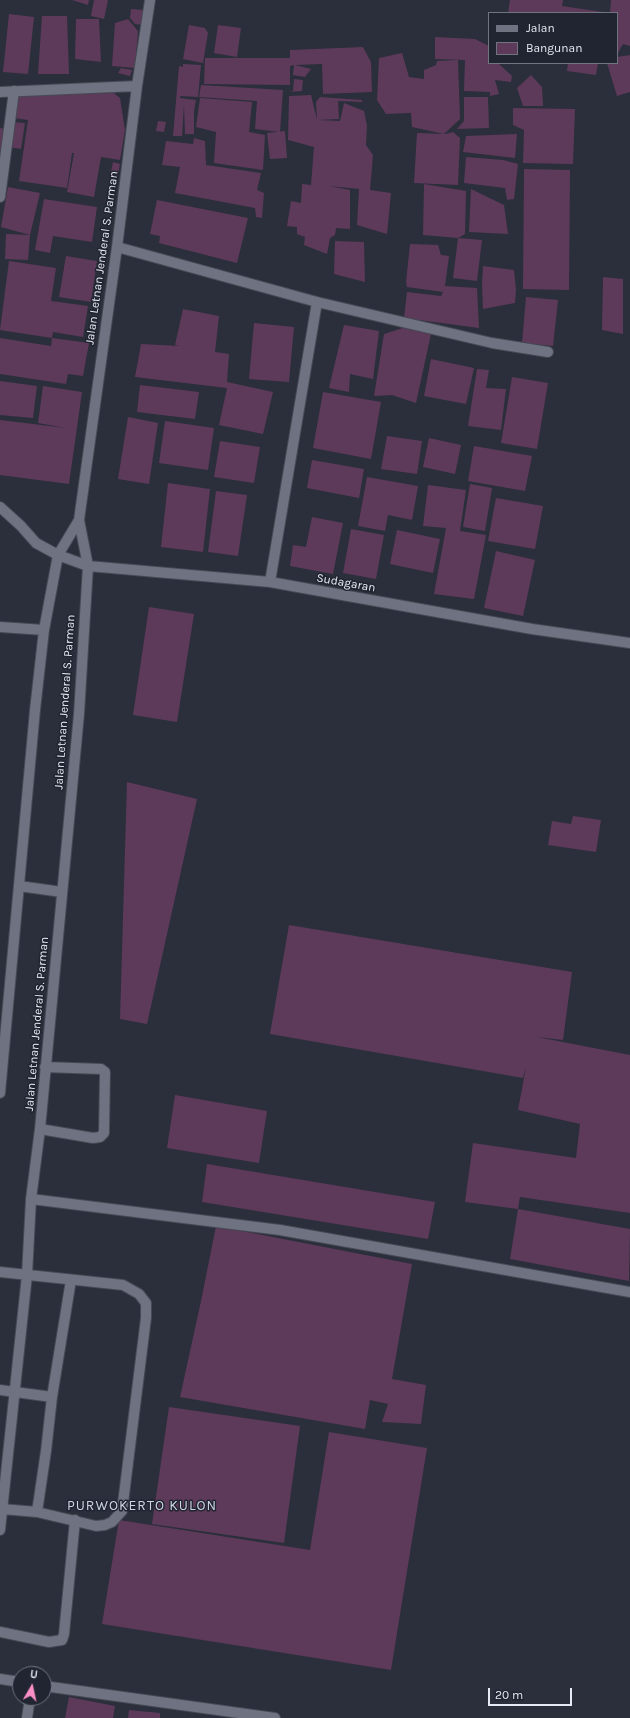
<!DOCTYPE html>
<html>
<head>
<meta charset="utf-8">
<style>
	body { margin:0 }
	#map { position:relative; width:630px; height:1718px; overflow:hidden; background:#2b2e3b; font-family:Karla,sans-serif }
	canvas { display:block }
	.legend { position:absolute; left:488px; top:12px; width:130px; height:52px; box-sizing:border-box; background:#212531; border:1px solid #70747e; margin:0; padding:5px 7px; list-style:none; font-size:12px; color:#e7eaf2 }
	.legend li { display:flex; align-items:center; gap:8px; height:20px }
	.legend b { width:20px; border:1px solid #70747e }
	.north { position:absolute; left:12px; top:1666px; width:40px; height:40px; box-sizing:border-box; background:#212531; border:1px solid #70747e; border-radius:50%; rotate:9deg; font-size:11px; font-weight:700; line-height:16px; text-align:center; color:#e7eaf2 }
	.north::after { content:''; display:block; margin:auto; width:14px; height:18px; background:#fa8fc8; clip-path:polygon(50% 0,100% 100%,50% 72%,0 100%) }
	.scale { position:absolute; left:488px; top:1688px; width:84px; height:18px; box-sizing:border-box; border:2px solid #e7eaf2; border-top:0; padding-left:5px; font-size:12px; line-height:14px; white-space:nowrap; color:#e7eaf2; -webkit-text-stroke:3px #212531; paint-order:stroke }
</style>
</head>
<body>
<div id="map">
<canvas width="630" height="1718"></canvas>
<ul class="legend">
<li><b style="height:5px;background:#6e7281"></b>Jalan</li>
<li><b style="height:11px;background:#5d3a59"></b>Bangunan</li>
</ul>
<div class="north">U</div>
<div class="scale">20 m</div>
</div>
<script>
const ctx = document.querySelector('canvas').getContext('2d');
ctx.lineJoin = 'round';
function fill(path, color) { ctx.fillStyle = color; ctx.fill(path, 'evenodd'); }
const poly = rows => new Path2D(rows.map(r => 'M' + r).join(''));
function trace(path, color, width, dash) { ctx.strokeStyle = color; ctx.lineWidth = width; ctx.lineCap = dash ? 'butt' : 'round'; ctx.setLineDash(dash || []); ctx.stroke(path); }
function label(font, color, halo, rows, align = 'center') {
  ctx.font = font + ' Karla,sans-serif'; ctx.lineWidth = 3; ctx.setLineDash([]); ctx.textBaseline = 'middle'; ctx.strokeStyle = halo; ctx.fillStyle = color; for (const [text, x, y, turn = 0] of rows) {
    ctx.save(); ctx.translate(x, y); ctx.rotate((+turn || 0) * Math.PI / 180); ctx.textAlign = isNaN(turn) ? turn : align; if (halo) ctx.strokeText(text, 0, 0); ctx.fillText(text, 0, 0); ctx.restore();
  }
}
const building = poly([
	[72,0,89,0,88,5],
	[94,0,108,0,104,19,91,16],
	[510,0,563,0,562,6,603,12,603,13,508,13],
	[611,0,630,0,630,46,623,44,618,53,617,13,610,13],
	[131,9,144,10,142,25,135,24,130,18],
	[9,14,34,17,28,74,3,72],
	[42,16,67,16,69,74,38,74],
	[76,19,99,19,101,62,75,59],
	[128,19,138,31,135,68,112,66,115,23],
	[189,25,205,28,208,33,203,63,183,59],
	[218,25,241,28,237,57,214,53],
	[435,37,475,39,489,46,489,63,498,63,512,76,511,82,495,80,499,94,490,96,490,92,464,91,465,60,435,59],
	[363,47,371,62,372,92,323,94,322,64,295,65,311,69,305,77,293,75,294,65,290,66,290,85,204,84,205,58,290,58,290,50],
	[402,53,409,77,424,79,424,70,436,65,437,61,458,60,460,119,444,134,412,127,411,113,386,114,377,100,379,58],
	[630,55,630,92,617,96,607,63,617,63,617,57],
	[568,63,598,63,596,75,567,71],
	[183,64,201,65,198,97,180,96,180,98,196,100,194,111,194,134,185,134,184,105,182,136,173,136,179,66,183,67],
	[121,68,132,70,130,76,118,73],
	[531,75,542,87,543,106,523,106,517,88],
	[294,79,303,80,302,91,289,92,293,91],
	[201,85,283,90,280,132,255,129,257,101,199,97],
	[114,93,120,98,125,130,120,160,101,157,94,197,67,192,74,153,72,153,67,188,19,181,28,120,14,118,18,94],
	[311,95,317,120,340,121,344,103,364,111,367,125,366,145,373,155,370,190,391,193,387,234,357,225,359,189,329,186,350,190,350,229,336,228,335,235,330,238,327,254,304,245,305,237,297,234,297,227,287,226,291,201,301,203,302,184,311,185,314,147,288,140,289,96],
	[320,97,362,100,362,102,338,101,339,119,317,120,316,102],
	[464,97,488,97,489,128,457,129,464,121],
	[200,98,252,102,249,132,265,135,263,170,214,163,216,132,196,127],
	[513,108,575,109,573,164,523,163,524,130,513,125],
	[158,121,166,122,164,132,156,131],
	[13,122,25,123,21,149,9,147],
	[0,128,5,129,1,158,0,158],
	[285,131,287,158,270,159,267,133],
	[453,132,460,138,458,185,414,183,417,133,445,134],
	[517,134,515,158,463,152,466,136],
	[194,138,205,141,206,165,261,173,257,190,264,193,262,218,256,217,255,208,175,193,180,167,162,165,166,141,193,144],
	[466,157,503,160,518,164,514,199,507,200,505,188,464,183],
	[113,162,120,164,117,179,110,177],
	[524,169,570,170,569,290,523,289],
	[424,184,466,191,465,234,458,238,423,235],
	[8,187,40,193,30,235,1,227],
	[471,189,504,205,508,234,469,232],
	[44,199,97,207,92,242,53,236,50,253,35,250],
	[157,200,248,218,237,263,159,243,160,236,150,234],
	[6,234,30,235,28,260,5,259],
	[458,238,482,240,477,281,453,278],
	[335,241,364,242,365,282,334,274],
	[410,244,438,245,441,255,449,256,445,286,477,288,479,328,404,318,407,292,441,296,443,292,407,287,406,282],
	[66,256,97,261,91,302,59,297],
	[9,261,56,268,51,301,88,306,83,337,53,332,52,338,0,330],
	[483,266,514,270,516,290,515,303,483,309,482,285],
	[603,277,623,279,623,334,602,330],
	[526,297,558,300,553,346,522,343],
	[183,309,219,316,215,352,229,354,227,382,273,392,263,434,219,425,227,388,135,377,141,344,180,346,175,345],
	[254,323,294,327,289,382,249,379],
	[344,325,379,331,373,379,350,374,349,392,329,388],
	[409,326,431,334,416,403,392,395,374,396,384,334],
	[0,338,51,346,52,338,89,343,83,376,68,374,66,384,0,374],
	[431,359,474,368,466,404,424,396],
	[477,369,489,370,486,388,506,389,501,430,468,426],
	[512,377,548,383,537,449,501,443],
	[0,381,37,386,33,418,0,415],
	[140,385,199,392,195,419,137,412],
	[43,386,82,392,69,484,0,475,0,420,66,428,38,423],
	[323,392,381,402,371,459,313,448],
	[128,417,158,423,149,484,118,479],
	[165,421,214,428,208,470,159,463],
	[387,436,422,441,417,474,381,469],
	[429,438,461,445,455,474,423,467],
	[220,441,260,447,254,483,214,477],
	[474,446,532,456,525,491,468,481],
	[312,460,364,469,359,498,307,488],
	[367,477,418,486,412,520,388,515,385,531,358,526],
	[168,483,210,489,203,552,161,547],
	[470,484,492,488,485,531,463,527],
	[428,485,466,490,460,531,486,535,474,599,434,594,446,528,423,526],
	[216,491,247,495,238,556,208,552],
	[496,498,543,506,535,549,488,541],
	[312,517,343,523,333,574,290,566,293,545,306,547],
	[351,529,384,535,376,579,343,573],
	[397,530,440,539,433,573,390,564],
	[496,551,535,560,523,616,484,608],
	[149,607,194,614,177,722,133,715],
	[127,782,197,799,147,1024,120,1019],
	[573,816,601,820,596,852,548,845,552,821,571,824],
	[289,925,572,972,563,1040,537,1037,630,1055,630,1213,520,1197,518,1209,465,1202,473,1143,576,1158,580,1124,518,1110,526,1067,523,1078,270,1034],
	[175,1095,267,1111,259,1163,167,1148],
	[207,1164,435,1202,428,1239,202,1202],
	[518,1209,630,1229,629,1281,510,1259],
	[216,1226,412,1264,392,1379,426,1385,421,1424,382,1422,388,1404,370,1400,365,1429,180,1397,201,1301],
	[169,1407,300,1426,284,1543,152,1524],
	[329,1432,427,1448,391,1670,102,1624,119,1520,310,1550],
	[69,1697,115,1706,113,1718,65,1718],
	[129,1710,160,1713,160,1718,128,1718]
]);
const minor = poly([
	[0,92,137,86],
	[0,197,14,91],
	[117,247,317,302,492,343,548,352],
	[0,507,21,526,36,543,58,555,88,566,270,582,532,629,630,643],
	[270,582,317,302],
	[0,627,44,630],
	[19,886,62,892],
	[0,1093,35,710,44,630,58,555,79,520],
	[40,1129,93,1138,100,1137,104,1133,105,1072,101,1069,45,1067],
	[31,1199,280,1230,630,1292],
	[0,1272,123,1285,139,1294,146,1303,146,1318,122,1511,112,1522,105,1525,96,1526,37,1512,2,1509],
	[0,1390,52,1397],
	[37,1512,46,1451,52,1397,71,1280],
	[0,1530,27,1275,31,1199,40,1129,79,714,88,566,79,520,117,247,137,86,150,0],
	[0,1632,49,1642,62,1640,64,1634,75,1520],
	[0,1679,20,1682],
	[44,1686,275,1718],
	[27,1718,30,1698]
]);
const streetNames = [
	["Jalan Letnan Jenderal S. Parman",102,258,-82],
	["Sudagaran",346,583,10],
	["Jalan Letnan Jenderal S. Parman",65,702,-86],
	["Jalan Letnan Jenderal S. Parman",37,1024,-85]
];
const quarterNames = [
	["PURWOKERTO KULON",142,1506]
];
fill(building, '#5d3a59');
trace(minor, '#464954', 12);
trace(minor, '#6e7281', 10);
label('12px', '#e7eaf2', '#212531', streetNames);
ctx.letterSpacing = '1px';
label('14px', '#ced4e4', '#212531', quarterNames);
ctx.letterSpacing = '0px';
</script>
</body>
</html>
